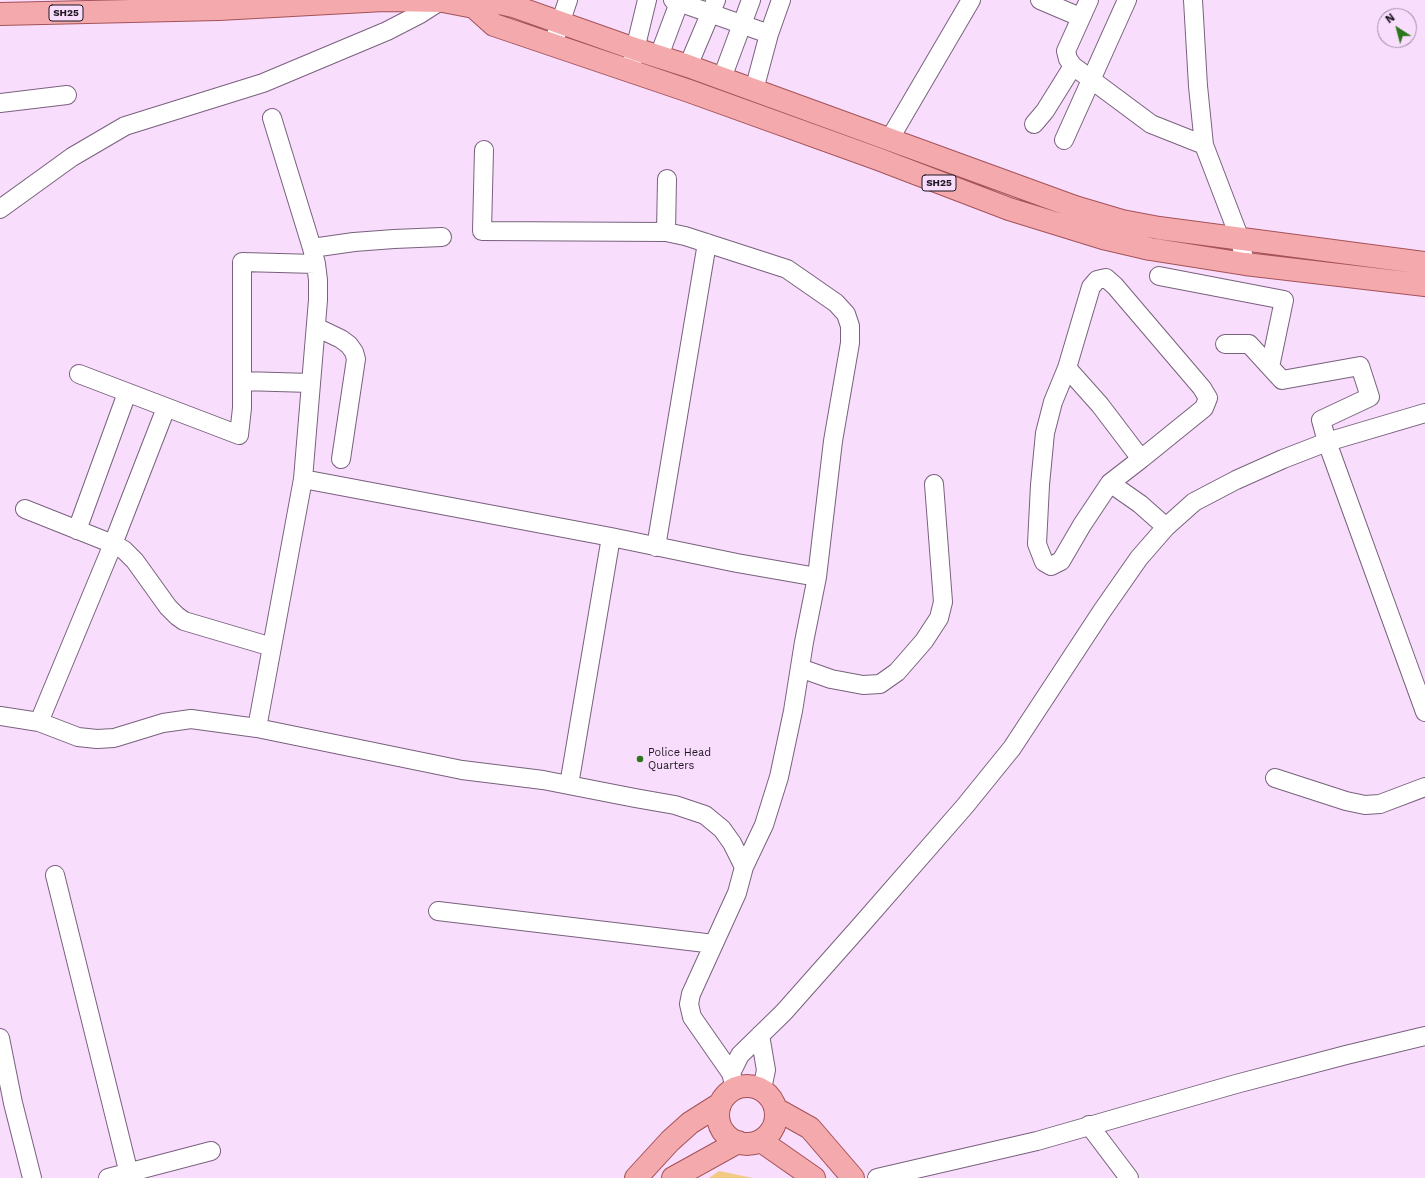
<!DOCTYPE html>
<html>
<head>
<meta charset="utf-8">
<style>
	body { margin:0 }
	#map { position:relative; width:1425px; height:1178px; overflow:hidden; background:#f8ddfd; font-family:"Work Sans",sans-serif }
	canvas { display:block }
	.north { position:absolute; left:1377px; top:8px; width:40px; height:40px; box-sizing:border-box; background:#f8ddfd; border:1px solid #a18da5; border-radius:50%; rotate:324deg; font-size:11px; font-weight:700; line-height:16px; text-align:center; color:#1f1621 }
	.north::after { content:''; display:block; margin:auto; width:14px; height:18px; background:#2b751a; clip-path:polygon(50% 0,100% 100%,50% 72%,0 100%) }
</style>
</head>
<body>
<div id="map">
<canvas width="1425" height="1178"></canvas>
<div class="north">N</div>
</div>
<script>
const ctx = document.querySelector('canvas').getContext('2d');
ctx.lineJoin = 'round';
function fill(path, color) { ctx.fillStyle = color; ctx.fill(path, 'evenodd'); }
const poly = rows => new Path2D(rows.map(r => 'M' + r).join(''));
function trace(path, color, width, dash) { ctx.strokeStyle = color; ctx.lineWidth = width; ctx.lineCap = dash ? 'butt' : 'round'; ctx.setLineDash(dash || []); ctx.stroke(path); }
function label(font, color, halo, rows, align = 'center') {
  ctx.font = font + ' "Work Sans",sans-serif'; ctx.lineWidth = 3; ctx.setLineDash([]); ctx.textBaseline = 'middle'; ctx.strokeStyle = halo; ctx.fillStyle = color; for (const [text, x, y, turn = 0] of rows) {
    ctx.save(); ctx.translate(x, y); ctx.rotate((+turn || 0) * Math.PI / 180); ctx.textAlign = isNaN(turn) ? turn : align; if (halo) ctx.strokeText(text, 0, 0); ctx.fillText(text, 0, 0); ctx.restore();
  }
}
const green = poly([
	[719,1171,753,1178,709,1178]
]);
const minor = poly([
	[673,0,769,34],
	[1040,0,1080,17],
	[1089,0,1066,51,1068,59,1073,66,1151,124,1204,145],
	[1193,0,1198,86,1204,145,1240,239,1245,264],
	[553,44,568,0],
	[659,56,680,0],
	[632,62,647,0],
	[688,66,716,0],
	[722,78,751,0],
	[754,90,769,34,781,0],
	[0,103,67,95],
	[272,118,312,248,316,264,318,280,318,300,303,479,611,537,737,563,817,577,804,642,793,711,779,777,764,825,744,867],
	[1034,124,1045,111,1073,66],
	[889,140,971,0],
	[1064,140,1127,0],
	[484,150,482,231,666,232,685,236,787,269,836,303,846,314,850,326,850,343,833,441,817,577],
	[0,209,72,157,125,126,263,83,387,31,420,14,442,0],
	[666,232,667,179],
	[312,248,354,242,394,239,442,237],
	[1159,276,1284,300,1270,367],
	[316,327,341,339,349,345,354,352,356,359,341,459],
	[1225,344,1249,344,1282,380,1360,366,1370,397,1321,420,1327,442,1425,712],
	[1067,368,1100,405,1141,459,1110,483,1082,525,1061,561,1051,566,1044,562,1037,544,1040,485,1045,433,1053,402,1067,368,1091,287,1097,280,1106,278,1115,286,1202,388,1208,398,1204,408,1141,459],
	[79,374,239,435,242,408,242,381,311,383],
	[242,381,242,262,316,264],
	[1110,483,1140,504,1166,527],
	[25,509,113,544,124,550,135,561,168,607,177,616,184,621,272,647],
	[77,530,127,393],
	[656,547,707,243],
	[800,668,831,679,863,685,880,684,897,672,924,641,939,618,943,602,934,484],
	[0,716,39,722,78,737,97,739,114,738,163,723,191,719,257,728,462,770,543,780,635,798,675,805,705,815,722,829,732,843,744,867,737,893,691,994,689,1004,692,1017,731,1073],
	[39,722,113,544,166,408],
	[257,728,303,479],
	[1275,778,1346,801,1365,805,1380,804,1425,787],
	[569,785,611,537],
	[55,875,130,1178],
	[438,911,714,944],
	[760,1035,766,1070,762,1089],
	[0,1038,13,1103,32,1178],
	[735,1088,731,1073,740,1055,784,1012,862,924,965,806,1012,748,1102,611,1139,558,1166,527,1194,502,1236,480,1283,459,1327,442,1425,413],
	[1089,1125,1129,1178],
	[108,1178,211,1151],
	[877,1178,1037,1141,1236,1084,1346,1055,1425,1036]
]);
const major = poly([
	[474,7,494,25,689,91,878,159,1009,209,1103,238,1150,249,1245,264,1425,285],
	[0,14,219,9,384,0,443,1,474,7,496,2,513,6,635,49,688,66,1075,207,1122,221,1159,228,1425,263],
	'718 1115a29 29 0 1 1 58 0a29 29 0 1 1-58 0Z',
	[776,1109,810,1128,853,1178],
	[761,1141,814,1178],
	[636,1178,670,1141,690,1123,720,1104],
	[673,1178,738,1142]
]);
const markers = [
	[640,759,4,"#2b751a"]
];
const shields = [
	[66,13,34],
	[939,183,34]
];
const shieldNames = [
	["SH25",66,13],
	["SH25",939,183]
];
const poiNames = [
	["Police Head",648,753],
	["Quarters",648,766]
];
fill(green, '#f2c983');
trace(minor, '#79617d', 20);
trace(major, '#a45258', 24);
trace(minor, '#fff', 18);
trace(major, '#f4aaac', 22);
for (const [x, y, r, color] of markers) { const dot = new Path2D(); dot.arc(x, y, r, 0, 2 * Math.PI); ctx.fillStyle = color; ctx.fill(dot); trace(dot, '#f8ddfd', 1.5); }
for (const [x, y, w] of shields) { const box = new Path2D(); box.roundRect(x - w / 2, y - 8, w, 16, 3); ctx.fillStyle = '#f8ddfd'; ctx.fill(box); trace(box, '#1f1621', 1); }
label('bold 10px', '#1f1621', null, shieldNames);
label('11px', '#1f1621', '#f8ddfd', poiNames, 'left');
</script>
</body>
</html>
